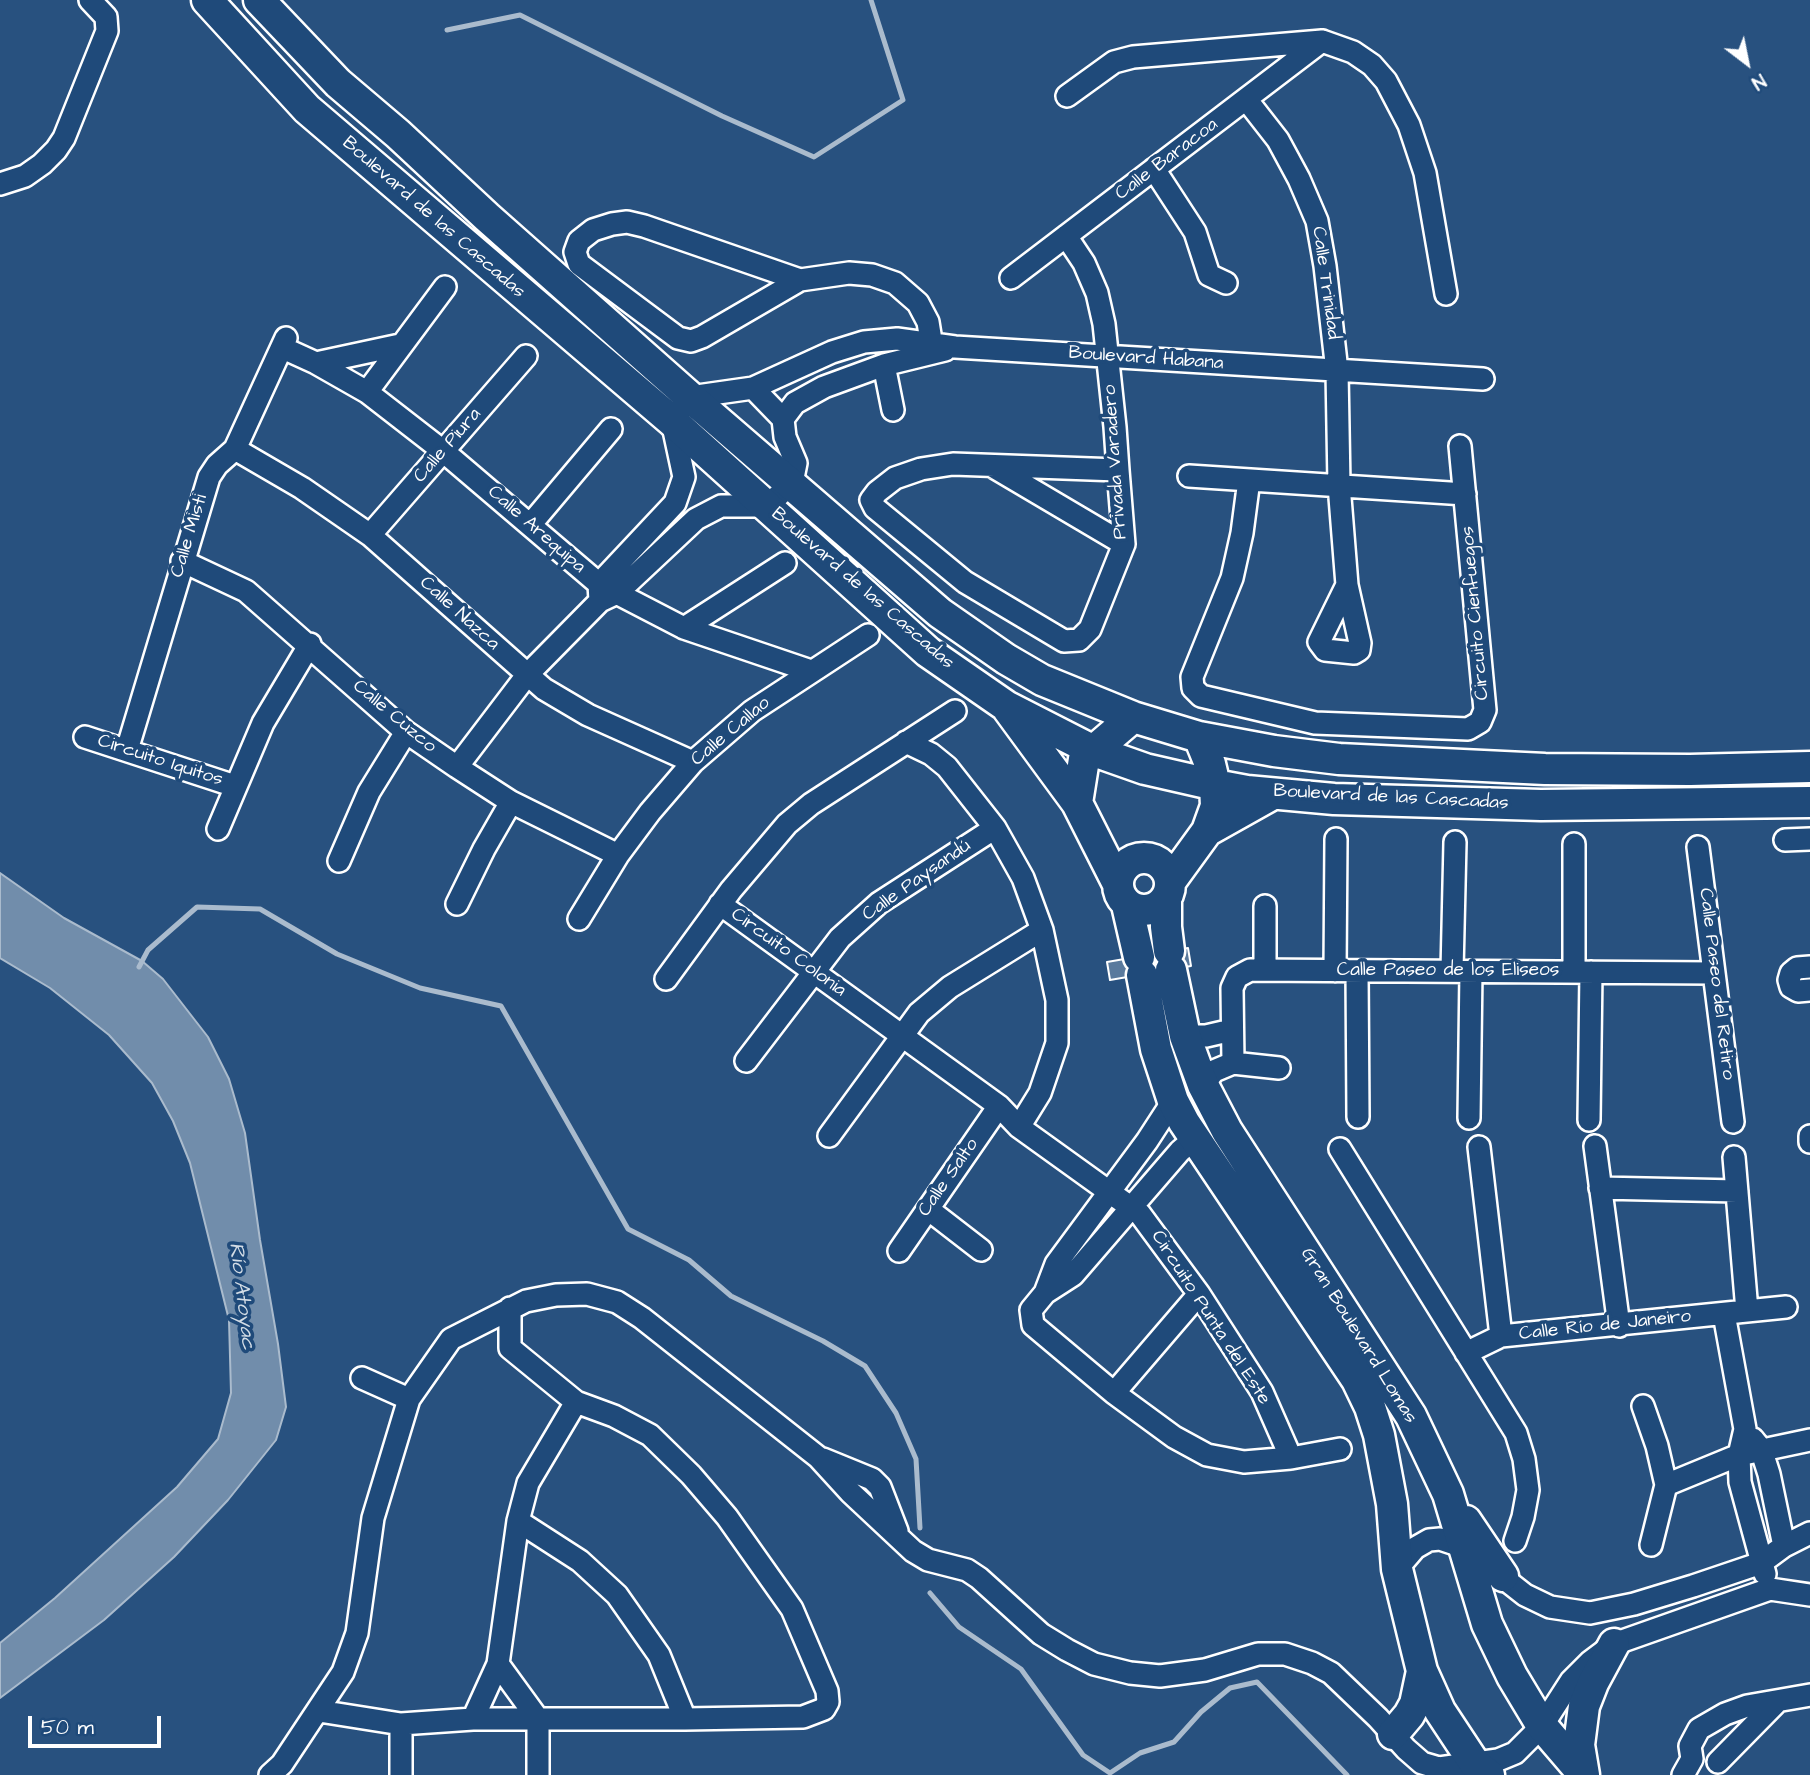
<!DOCTYPE html>
<html>
<head>
<meta charset="utf-8">
<style>
	body { margin:0 }
	#map { position:relative; width:1810px; height:1775px; overflow:hidden; background:#28517f; font-family:"Architects Daughter",sans-serif }
	canvas { display:block }
	.north { position:absolute; left:1712px; top:28px; width:70px; height:70px; -webkit-text-stroke:5px #1f4a7a; paint-order:stroke; rotate:148deg; font-size:19px; font-weight:700; line-height:28px; text-align:center; color:#fff }
	.north::after { content:''; display:block; margin:auto; width:24px; height:32px; background:#fff; clip-path:polygon(50% 0,100% 100%,50% 72%,0 100%) }
	.scale { position:absolute; left:28px; top:1716px; width:133px; height:32px; box-sizing:border-box; border:4px solid #fff; border-top:0; padding-left:9px; font-size:21px; line-height:24px; white-space:nowrap; color:#fff; -webkit-text-stroke:5px #1f4a7a; paint-order:stroke }
</style>
</head>
<body>
<div id="map">
<canvas width="1810" height="1775"></canvas>
<div class="north">N</div>
<div class="scale">50 m</div>
</div>
<script>
const ctx = document.querySelector('canvas').getContext('2d');
ctx.lineJoin = 'round';
function fill(path, color) { ctx.fillStyle = color; ctx.fill(path, 'evenodd'); }
const poly = rows => new Path2D(rows.map(r => 'M' + r).join(''));
function trace(path, color, width, dash) { ctx.strokeStyle = color; ctx.lineWidth = width; ctx.lineCap = dash ? 'butt' : 'round'; ctx.setLineDash(dash || []); ctx.stroke(path); }
function label(font, color, halo, rows, align = 'center') {
  ctx.font = font + ' "Architects Daughter",sans-serif'; ctx.lineWidth = 7; ctx.setLineDash([]); ctx.textBaseline = 'middle'; ctx.strokeStyle = halo; ctx.fillStyle = color; for (const [text, x, y, turn = 0] of rows) {
    ctx.save(); ctx.translate(x, y); ctx.rotate((+turn || 0) * Math.PI / 180); ctx.textAlign = isNaN(turn) ? turn : align; if (halo) ctx.strokeText(text, 0, 0); ctx.fillText(text, 0, 0); ctx.restore();
  }
}
const water = poly([
	[0,873,64,918,142,961,163,979,208,1037,229,1079,245,1133,260,1240,278,1344,286,1407,276,1440,228,1500,174,1557,104,1620,0,1698,0,1643,55,1598,177,1487,218,1439,231,1393,229,1320,190,1163,173,1121,152,1083,109,1035,50,988,0,958,0,873]
]);
const stream = poly([
	[447,30,520,15,722,116,814,157,903,100,871,0],
	[139,967,148,950,197,907,260,909,337,954,420,988,501,1006,628,1229,689,1260,731,1296,823,1341,865,1366,896,1413,916,1459,920,1528],
	[930,1593,959,1627,1021,1669,1083,1755,1110,1773,1140,1753,1174,1742,1201,1712,1230,1688,1257,1682,1347,1775]
]);
const building = poly([
	[1188,948,1191,966,1110,980,1107,962,1188,948]
]);
const minor = poly([
	[1067,96,1114,62,1133,57,1322,41,1353,52,1372,65,1386,81,1409,125,1425,173,1446,294],
	[1246,99,1278,140,1299,179,1317,221,1325,266,1337,371,1339,485,1347,585,1360,643,1359,650,1354,653,1325,650,1319,642,1347,585],
	[1154,169,1195,232,1209,275,1226,283],
	[0,184,25,176,42,164,56,150,64,138,107,31,106,17,90,0],
	[1066,236,1084,263,1097,293,1104,324,1115,427,1118,470,1124,544,1090,629,1079,640,1064,641,965,582,875,508,871,500,877,492,895,478,921,469,953,464,1118,470],
	[1011,278,1322,41],
	[800,280,644,226,627,222,612,224,593,230,579,241,575,252,579,264,678,338,691,341,702,337,800,280,849,273,872,275,895,283,918,303,928,322,933,353],
	[283,348,316,363,367,392,443,451,599,584,684,628,811,671],
	[316,363,400,345],
	[884,365,893,410],
	[753,388,783,419],
	[367,392,445,287],
	[235,449,302,488,370,535,544,689,588,715,693,762],
	[992,466,1124,544],
	[1189,476,1465,494],
	[1249,480,1242,533,1232,578,1192,677,1193,688,1201,696,1315,723,1468,729,1480,722,1485,710,1460,446],
	[530,525,611,429],
	[370,535,526,356],
	[182,561,246,591,406,732,457,767,511,802,618,855],
	[600,601,599,584,675,503,684,477,672,421,690,397,753,388,832,352,864,342,897,339,955,347,1483,379],
	[684,628,785,563],
	[85,737,235,786],
	[906,742,931,754,947,767,995,828,1023,878,1042,930,1057,1000,1057,1043,1040,1093,1019,1127],
	[127,750,209,477,217,465,235,449,286,338],
	[457,767,527,675,600,601,617,593,696,519,721,506,767,506,792,483,796,463,785,437,783,419,795,403,824,387,884,365,945,350],
	[218,829,263,723,310,644],
	[1785,840,1810,839],
	[1698,847,1733,1122],
	[339,861,369,792,406,732],
	[457,904,484,849,511,802],
	[720,904,999,1106,1019,1127,1140,1214,1199,1294,1262,1392,1291,1458],
	[579,919,618,855,650,812,693,762,752,711,868,635],
	[1810,967,1797,968,1791,973,1789,980,1791,987,1798,991,1810,990],
	[1265,970,1265,906],
	[1335,971,1336,839],
	[1357,971,1358,1117],
	[1452,971,1455,842],
	[1574,972,1574,844],
	[666,979,731,890,787,824,811,804,955,711],
	[1185,1036,1206,1036,1232,1030],
	[746,1061,840,938,879,903,995,828],
	[1233,1063,1232,988,1237,977,1250,970,1714,973],
	[1203,1085,1214,1071,1233,1063,1279,1068],
	[1173,1101,1147,1141,1056,1264,1045,1293,1031,1310,1033,1325,1114,1393,1174,1437,1207,1455,1244,1462,1291,1458,1340,1449],
	[1469,1118,1471,971],
	[1589,1120,1591,972],
	[829,1136,919,1013,950,987,1042,930],
	[1810,1136,1810,1142],
	[1595,1146,1619,1326],
	[1479,1147,1501,1336],
	[1340,1149,1516,1433,1524,1459,1528,1490,1523,1517,1515,1541],
	[1734,1157,1747,1311],
	[1600,1188,1737,1191],
	[928,1209,981,1250],
	[899,1251,999,1106],
	[1045,1293,1073,1275,1180,1151,1194,1139],
	[1724,1314,1745,1429,1739,1455,1740,1482,1765,1574],
	[1466,1353,1501,1336,1786,1307],
	[362,1378,409,1399],
	[1114,1393,1199,1294],
	[1643,1406,1657,1446,1666,1485,1651,1545],
	[1753,1439,1761,1449,1769,1474,1784,1546],
	[823,1459,872,1479,880,1487,897,1531],
	[1666,1485,1739,1455,1810,1440],
	[518,1521,580,1561,617,1595,659,1655,685,1719],
	[1397,1569,1415,1548,1429,1540,1440,1539,1464,1547,1525,1595,1550,1607,1590,1613,1634,1604,1693,1586,1761,1563,1784,1546,1810,1533],
	[319,1711,401,1724,473,1719,685,1719,803,1717,824,1709,828,1702,827,1691,792,1609,727,1517,691,1475,650,1435,614,1416,576,1402,510,1348,510,1308],
	[473,1719,498,1664],
	[401,1724,401,1775],
	[1718,1762,1777,1702],
	[270,1775,282,1764,343,1672,357,1633,373,1518,409,1399,451,1339,526,1301,556,1295,587,1294,617,1302,642,1318,818,1457,850,1492,913,1551,928,1560,967,1570,979,1578,1041,1634,1067,1650,1094,1664,1130,1673,1160,1676,1205,1670,1258,1654,1285,1654,1312,1663,1331,1673,1378,1718,1406,1749,1422,1763,1439,1768,1498,1760,1515,1753,1542,1726,1571,1681,1590,1662,1614,1644,1770,1589,1810,1595],
	[538,1775,538,1719,498,1664,518,1521,528,1483,576,1402],
	[1683,1775,1692,1759,1690,1746,1699,1729,1725,1714,1747,1706,1810,1695]
]);
const secondary = poly([
	[207,0,307,109,672,421,928,652,1006,706,1094,751,1145,769,1215,785,1247,791,1334,799,1541,805,1810,802],
	[259,0,338,83,398,134,487,217,690,397,940,613,1006,659,1042,680,1133,717,1199,737,1274,751,1339,759,1545,769,1690,770,1810,767],
	[1008,709,1077,803],
	[1207,831,1273,794],
	'1118 884a26 26 0 1 1 52 0a26 26 0 1 1-52 0Z',
	[1117,882,1077,803,1084,759,1133,717],
	[1170,882,1207,831,1216,806,1215,785,1210,764,1199,737],
	[1166,899,1166,927,1169,951],
	[1127,905,1139,957],
	[1171,970,1185,1036,1203,1085,1227,1131,1411,1416,1448,1494,1487,1624,1512,1676,1542,1726,1584,1775],
	[1142,975,1156,1049,1173,1101,1184,1122,1357,1380,1370,1407,1379,1435,1392,1504,1397,1569,1422,1671,1440,1711,1475,1764,1489,1775],
	[1466,1521,1503,1576],
	[1393,1734,1409,1715,1415,1704,1422,1671],
	[1584,1775,1579,1745,1584,1706,1593,1683,1614,1644]
]);
const streetNames = [
	["Calle Baracoa",1167,160,-37],
	["Boulevard de las Cascadas",433,218,41],
	["Calle Trinidad",1325,283,82],
	["Boulevard Habana",1146,359,4],
	["Calle Piura",448,446,-49],
	["Privada Varadero",1116,462,-94],
	["Calle Arequipa",536,530,41],
	["Calle Misti",190,536,-73],
	["Boulevard de las Cascadas",862,589,41],
	["Circuito Cienfuegos",1476,613,-95],
	["Calle Nazca",459,614,42],
	["Calle Cuzco",394,717,40],
	["Calle Callao",731,732,-40],
	["Circuito Iquitos",160,761,18],
	["Boulevard de las Cascadas",1391,798,3],
	["Calle Paysandú",917,881,-35],
	["Circuito Colonia",788,953,36],
	["Calle Paseo de los Eliseos",1448,971],
	["Calle Paseo del Retiro",1716,984,83],
	["Calle Salto",949,1178,-55],
	["Circuito Punta del Este",1210,1318,57],
	["Calle Río de Janeiro",1605,1326,-6],
	["Gran Boulevard Lomas",1358,1336,58]
];
const waterNames = [
	["Río Atoyac",241,1296,83]
];
fill(water, '#718dab');
trace(water, '#aabbcd', 2);
trace(stream, '#aabbcd', 5);
fill(building, '#5a7a9d');
trace(building, '#fff', 2);
trace(minor, '#fff', 26);
trace(secondary, '#fff', 35);
trace(minor, '#1f4a7a', 21);
trace(secondary, '#1f4a7a', 30);
label('19px', '#fff', '#1f4a7a', streetNames);
label('italic 21px', '#d4dde6', '#1f4a7a', waterNames);
</script>
</body>
</html>
